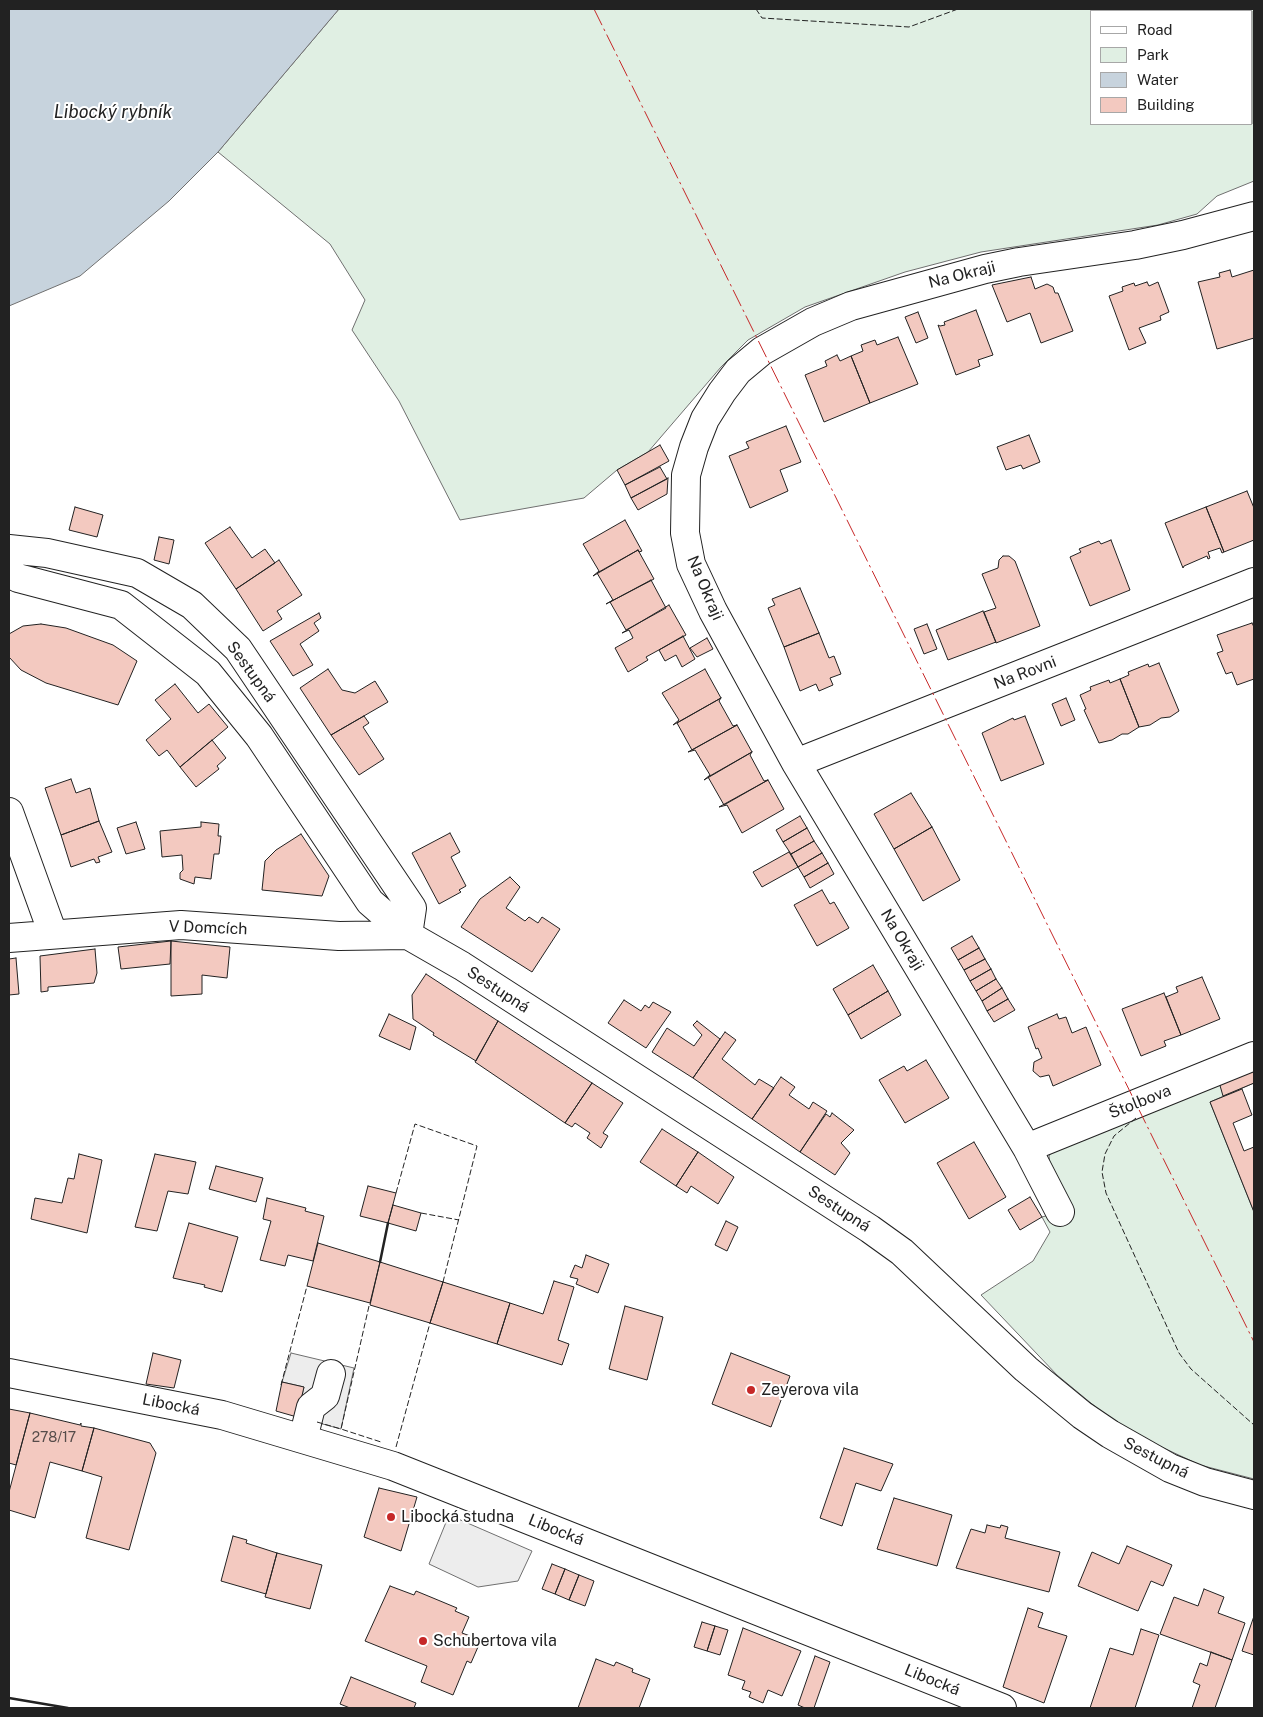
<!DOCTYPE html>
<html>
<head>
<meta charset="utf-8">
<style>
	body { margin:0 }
	#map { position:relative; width:1263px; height:1717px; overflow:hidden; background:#fff; font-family:"Public Sans",sans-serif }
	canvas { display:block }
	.frame { position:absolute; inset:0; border:10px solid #222; pointer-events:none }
	.legend { position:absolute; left:1090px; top:10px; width:162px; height:115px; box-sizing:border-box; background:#fff; border:1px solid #a7a7a7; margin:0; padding:6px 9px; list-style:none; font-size:15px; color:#222 }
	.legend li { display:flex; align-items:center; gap:10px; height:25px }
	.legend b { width:25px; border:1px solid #a7a7a7 }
</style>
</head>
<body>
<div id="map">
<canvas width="1263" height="1717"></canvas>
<div class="frame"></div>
<ul class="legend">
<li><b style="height:6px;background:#fff"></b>Road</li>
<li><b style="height:14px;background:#e0efe3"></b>Park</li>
<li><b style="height:14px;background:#c7d3dd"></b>Water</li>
<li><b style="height:14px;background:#f3c9c0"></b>Building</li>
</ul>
</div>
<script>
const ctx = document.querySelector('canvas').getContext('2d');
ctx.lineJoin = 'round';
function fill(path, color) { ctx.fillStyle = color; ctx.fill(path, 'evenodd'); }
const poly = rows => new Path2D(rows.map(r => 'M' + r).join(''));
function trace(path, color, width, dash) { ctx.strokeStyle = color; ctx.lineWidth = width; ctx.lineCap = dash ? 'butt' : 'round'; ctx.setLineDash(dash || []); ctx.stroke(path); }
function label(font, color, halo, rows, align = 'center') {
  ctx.font = font + ' "Public Sans",sans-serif'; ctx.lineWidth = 4; ctx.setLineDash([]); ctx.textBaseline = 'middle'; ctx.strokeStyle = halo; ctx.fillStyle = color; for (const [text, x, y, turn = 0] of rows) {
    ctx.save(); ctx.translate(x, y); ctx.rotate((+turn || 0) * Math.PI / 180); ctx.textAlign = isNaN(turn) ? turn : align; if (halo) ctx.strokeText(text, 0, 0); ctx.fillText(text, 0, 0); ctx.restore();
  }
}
const green = poly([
	[339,9,1254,9,1254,181,1217,196,1197,214,1158,225,981,252,905,272,805,307,748,340,721,367,648,452,617,470,584,498,460,520,399,401,352,330,365,300,330,244,218,152,339,9],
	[1092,11,1252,11,1252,124,1092,124,1092,11],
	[1254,1070,1254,1083,1210,1102,1254,1212,1254,1479,1200,1465,1121,1428,1057,1375,981,1295,1033,1261,1050,1232,1042,1217,1060,1212,1050,1164,1049,1156,1053,1149,1254,1070]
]);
const parking = poly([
	[291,1353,354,1368,341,1429,297,1417,304,1387,282,1382,291,1353],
	[449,1515,532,1551,518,1581,478,1587,429,1564,449,1515]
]);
const water = poly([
	[9,9,339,9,218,152,169,201,80,276,9,306,9,9]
]);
const building = poly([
	[1230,270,1232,277,1254,270,1254,338,1217,349,1198,282,1220,277,1219,273,1230,270],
	[1031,277,1035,289,1047,284,1053,287,1055,293,1058,293,1073,331,1041,343,1030,313,1007,322,992,285,1031,277],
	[1147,282,1149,286,1158,282,1169,312,1160,316,1161,320,1139,328,1146,343,1129,350,1109,296,1123,291,1122,287,1134,283,1135,286,1147,282],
	[976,310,993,355,978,360,980,366,956,375,938,325,940,326,945,325,944,322,976,310],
	[918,312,928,338,916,343,905,317,918,312],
	[898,337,918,384,870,403,851,356,863,351,861,345,875,340,877,345,898,337],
	[837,355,840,361,851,356,870,403,824,422,805,375,827,366,825,361,837,355],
	[786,426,801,462,780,470,788,491,750,508,729,456,749,448,746,442,786,426],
	[1029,435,1040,462,1023,469,1021,465,1006,470,997,447,1029,435],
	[660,445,669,461,625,485,617,470,660,445],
	[660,467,667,479,631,498,625,485,660,467],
	[668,478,667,494,638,510,631,498,668,478],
	[1247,491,1254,508,1254,540,1224,552,1206,507,1247,491],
	[75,507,103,515,97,537,69,530,75,507],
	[1206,507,1224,552,1222,553,1220,548,1208,552,1210,558,1208,559,1207,556,1184,566,1183,568,1165,523,1206,507],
	[625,520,642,551,639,552,638,550,593,576,599,571,583,544,625,520],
	[230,527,252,558,265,549,275,563,236,589,205,543,230,527],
	[159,537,174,540,169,564,154,560,159,537],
	[1111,540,1130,590,1090,606,1070,557,1081,552,1079,549,1099,541,1101,544,1111,540],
	[638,550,654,579,606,604,613,600,597,573,638,550],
	[1003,556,1009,556,1015,561,1040,626,996,643,984,612,996,608,982,574,998,568,999,560,1003,556],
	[279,560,302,595,277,611,282,619,263,631,236,589,279,560],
	[651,580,666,608,626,630,610,602,651,580],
	[800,588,819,633,784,647,768,608,775,605,772,599,800,588],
	[669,605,686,635,646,657,648,660,628,672,615,648,633,638,629,630,622,633,669,605],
	[983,611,996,642,948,660,936,630,983,611],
	[319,613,321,618,314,623,319,631,300,644,313,665,293,676,270,641,319,613],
	[1252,623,1254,627,1254,679,1237,685,1232,672,1226,674,1217,653,1223,651,1217,635,1252,623],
	[41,624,66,628,113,645,137,661,118,705,46,683,21,670,9,657,9,634,23,626,41,624],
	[927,624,937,649,924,654,914,629,927,624],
	[819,633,829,658,834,656,841,674,830,678,833,685,819,691,816,684,800,691,784,647,819,633],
	[683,636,695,659,682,667,676,655,665,661,659,650,683,636],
	[707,638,713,649,697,657,690,648,707,638],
	[1159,663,1179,711,1170,717,1161,718,1150,725,1139,727,1120,679,1129,675,1128,672,1148,664,1149,667,1159,663],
	[328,669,342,690,355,693,375,681,388,702,331,735,300,688,328,669],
	[705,669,721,698,673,725,679,720,662,693,705,669],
	[1120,679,1139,727,1128,734,1122,734,1112,740,1099,743,1084,710,1086,709,1080,695,1091,690,1090,687,1109,680,1110,683,1120,679],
	[175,684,198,713,209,704,228,727,180,767,167,750,159,756,146,740,171,719,155,700,175,684],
	[721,698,719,701,733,726,737,725,692,750,677,723,721,698],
	[1066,698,1075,720,1061,726,1052,704,1066,698],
	[364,716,369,723,363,727,384,759,359,775,331,735,364,716],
	[1025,716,1044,764,1001,781,982,733,1013,718,1014,720,1025,716],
	[737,725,752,752,704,780,710,775,695,750,688,752,737,725],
	[212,740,226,758,217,766,219,769,196,787,180,767,212,740],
	[752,752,750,755,764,781,768,780,724,805,708,777,752,752],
	[71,779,76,793,90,788,99,821,61,835,45,788,71,779],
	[768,780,784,809,742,833,727,805,719,807,768,780],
	[911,793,932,827,894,849,874,814,911,793],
	[800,816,807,828,783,842,776,830,800,816],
	[99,821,112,852,98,857,100,862,96,863,94,859,71,867,61,835,99,821],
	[136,822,145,849,126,854,117,828,136,822],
	[201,822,219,824,218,836,221,836,219,854,214,854,211,879,195,877,194,884,180,879,180,873,183,870,182,855,162,857,160,831,201,827,201,822],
	[932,827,960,880,923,901,894,849,932,827],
	[807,828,814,841,791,854,783,842,807,828],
	[450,833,460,852,451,857,466,886,459,890,461,892,439,904,412,853,450,833],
	[301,834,329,876,322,896,262,890,265,861,276,850,301,834],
	[814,841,822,853,798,867,791,854,814,841],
	[789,852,798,867,762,887,753,872,789,852],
	[822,853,828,863,804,877,798,867,822,853],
	[828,863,834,874,810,888,804,877,828,863],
	[510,877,520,887,506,908,525,921,529,917,538,923,542,917,560,929,532,972,461,927,480,899,510,877],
	[822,890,830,904,834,902,849,928,817,946,794,905,822,890],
	[972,936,979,948,958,960,951,948,972,936],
	[171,941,170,964,121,969,118,947,171,941],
	[171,941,230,947,227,978,202,975,202,994,171,996,171,941],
	[979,948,985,959,964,970,958,960,979,948],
	[95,949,97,973,94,983,48,987,48,991,41,992,40,956,95,949],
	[16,958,19,994,9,995,9,959,16,958],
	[985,959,991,969,970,981,964,970,985,959],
	[873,965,888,991,848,1015,833,989,873,965],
	[991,969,996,979,976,991,970,981,991,969],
	[426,974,498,1021,476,1061,433,1035,434,1033,413,1019,412,995,426,974],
	[1202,977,1220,1019,1181,1035,1166,997,1178,992,1176,987,1202,977],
	[996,979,1002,988,982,1001,976,991,996,979],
	[1002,988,1008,999,987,1011,982,1001,1002,988],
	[888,991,901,1015,861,1039,848,1015,888,991],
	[1164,993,1181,1035,1164,1041,1166,1046,1141,1056,1122,1009,1164,993],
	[1008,999,1015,1010,994,1022,987,1011,1008,999],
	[624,1000,641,1011,645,1005,649,1008,653,1002,671,1012,646,1048,608,1023,624,1000],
	[389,1014,416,1027,410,1050,379,1036,389,1014],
	[1057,1014,1059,1019,1066,1017,1072,1033,1086,1027,1101,1065,1053,1086,1049,1075,1040,1077,1033,1071,1034,1062,1042,1058,1038,1048,1036,1049,1028,1027,1057,1014],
	[498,1021,592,1083,565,1123,475,1062,498,1021],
	[697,1021,720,1039,693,1078,652,1052,667,1028,694,1046,702,1035,693,1025,697,1021],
	[725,1032,736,1040,722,1059,755,1085,759,1079,774,1088,752,1119,693,1078,725,1032],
	[926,1060,949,1098,905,1123,879,1080,904,1066,907,1071,926,1060],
	[1254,1068,1254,1083,1223,1096,1219,1082,1254,1068],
	[781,1077,795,1087,789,1095,809,1109,813,1102,827,1111,800,1152,752,1119,781,1077],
	[592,1083,623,1103,603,1133,608,1136,601,1148,587,1138,590,1133,575,1123,572,1127,565,1123,592,1083],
	[1242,1089,1252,1115,1233,1123,1244,1151,1254,1147,1254,1212,1210,1102,1242,1089],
	[832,1113,854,1130,841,1143,850,1153,835,1175,800,1152,826,1114,830,1117,832,1113],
	[662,1129,698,1152,676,1186,640,1162,662,1129],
	[974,1142,1006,1197,969,1219,937,1163,974,1142],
	[698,1152,734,1177,718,1204,691,1186,687,1193,676,1186,698,1152],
	[79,1154,102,1160,87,1233,31,1219,35,1198,62,1203,68,1178,74,1179,79,1154],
	[155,1154,196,1162,188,1194,168,1191,157,1231,135,1227,155,1154],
	[216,1166,263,1178,256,1202,209,1189,216,1166],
	[368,1186,396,1193,388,1223,360,1216,368,1186],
	[1030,1197,1042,1217,1020,1230,1008,1210,1030,1197],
	[267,1198,306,1208,305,1211,324,1216,313,1261,288,1255,285,1266,260,1260,271,1221,263,1219,267,1198],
	[393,1205,421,1213,416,1231,388,1223,393,1205],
	[726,1221,738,1227,727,1251,715,1245,726,1221],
	[189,1223,238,1237,222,1292,204,1287,205,1285,173,1278,189,1223],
	[318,1243,380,1262,370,1303,307,1286,318,1243],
	[586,1255,609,1264,598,1293,576,1284,578,1279,570,1277,575,1265,582,1268,586,1255],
	[380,1262,443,1282,430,1323,370,1305,380,1262],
	[554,1281,574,1287,558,1340,569,1344,562,1365,497,1344,510,1303,543,1314,554,1281],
	[443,1282,510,1303,497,1344,430,1323,443,1282],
	[625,1306,663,1317,647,1380,609,1369,625,1306],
	[153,1353,181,1360,174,1388,146,1384,153,1353],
	[731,1353,790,1376,771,1427,712,1404,731,1353],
	[282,1382,304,1387,297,1417,276,1411,282,1382],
	[9,1409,30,1413,16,1465,9,1463,9,1409],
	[30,1413,80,1425,81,1423,81,1426,94,1428,82,1471,50,1462,35,1518,9,1510,9,1492,30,1413],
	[94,1428,150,1443,156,1453,129,1550,86,1538,102,1477,82,1471,94,1428],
	[844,1448,893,1464,881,1491,856,1483,842,1526,820,1518,844,1448],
	[379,1488,417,1497,401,1551,364,1537,379,1488],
	[894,1498,952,1515,937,1566,877,1549,894,1498],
	[987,1525,1000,1528,1001,1525,1008,1527,1005,1538,1060,1552,1049,1592,956,1568,971,1529,985,1533,987,1525],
	[233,1536,247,1540,246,1543,277,1553,266,1594,221,1581,233,1536],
	[1127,1546,1172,1565,1163,1586,1151,1581,1138,1611,1078,1586,1092,1552,1119,1564,1127,1546],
	[277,1553,322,1565,310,1609,265,1597,277,1553],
	[552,1564,565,1569,555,1594,542,1589,552,1564],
	[565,1569,579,1575,569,1600,555,1594,565,1569],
	[579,1575,594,1581,585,1606,569,1600,579,1575],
	[390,1586,414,1595,416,1591,433,1598,457,1608,455,1611,469,1617,462,1633,481,1640,471,1663,467,1661,453,1695,421,1682,427,1666,365,1641,390,1586],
	[1204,1589,1224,1597,1218,1613,1245,1623,1232,1660,1160,1634,1174,1597,1198,1606,1204,1589],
	[1028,1608,1043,1613,1038,1627,1067,1636,1044,1703,1003,1687,1028,1608],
	[1254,1616,1254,1655,1242,1651,1254,1616],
	[702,1622,715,1626,707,1651,694,1647,702,1622],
	[715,1626,728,1630,720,1655,707,1651,715,1626],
	[743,1628,801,1651,782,1696,768,1690,763,1703,749,1697,751,1692,742,1689,745,1681,728,1675,743,1628],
	[1141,1629,1159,1635,1135,1708,1090,1708,1110,1648,1133,1655,1141,1629],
	[1211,1652,1232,1660,1215,1708,1192,1708,1200,1685,1193,1682,1200,1663,1207,1666,1211,1652],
	[815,1656,830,1662,814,1708,805,1708,798,1705,815,1656],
	[596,1659,614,1666,616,1662,633,1669,632,1672,650,1679,639,1708,578,1708,596,1659],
	[351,1677,416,1703,414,1708,350,1708,340,1704,351,1677]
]);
const minor = poly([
	[9,549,47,553,137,573,192,605,238,649,412,908,408,935],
	[9,573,18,578,121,605,208,673,259,736,370,902,408,935,462,966,870,1229,902,1252,1026,1369,1082,1415,1110,1434,1170,1468,1205,1482,1254,1495],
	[796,763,1254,582],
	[9,812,53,934],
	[9,938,181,925,339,936,408,935],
	[1027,1148,1254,1056],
	[1060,1212,1027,1148,796,763,713,611,691,564,685,533,686,475,694,447,705,419,722,392,738,371,762,351,813,322,851,306,985,269,1019,262,1135,245,1183,235,1254,216],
	[9,1373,222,1415,393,1466,1002,1708],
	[303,1439,311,1407,325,1396,331,1374]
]);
const fence = poly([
	[756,9,762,18,909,27,958,9],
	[1136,1118,1114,1136,1105,1154,1102,1172,1106,1193,1179,1353,1191,1369,1254,1425],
	[396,1193,415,1124,477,1146,443,1282],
	[421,1213,459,1220],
	[369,1306,341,1429,381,1442],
	[281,1385,307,1286],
	[317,1422,341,1429],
	[396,1447,430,1323]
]);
const wall = poly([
	[380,1262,388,1223],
	[9,1698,68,1708]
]);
const power = poly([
	[594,9,1254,1342]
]);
const markers = [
	[751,1390,5,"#c62828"],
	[391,1517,5,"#c62828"],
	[423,1641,5,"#c62828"]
];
const numberNames = [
	["278/17",54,1438]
];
const streetNames = [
	["Na Okraji",962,275,-14],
	["Na Okraji",705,588,67],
	["Sestupná",251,672,54],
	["Na Rovni",1025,673,-21],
	["V Domcích",208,928,2],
	["Na Okraji",902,940,59],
	["Sestupná",498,990,33],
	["Štolbova",1140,1102,-22],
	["Sestupná",839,1209,33],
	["Libocká",171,1405,11],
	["Sestupná",1156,1458,27],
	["Libocká",556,1530,22],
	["Libocká",932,1680,22]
];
const poiNames = [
	["Zeyerova vila",761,1390],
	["Libocká studna",401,1517],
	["Schubertova vila",433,1641]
];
const waterNames = [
	["Libocký rybník",113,112]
];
fill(green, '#e0efe3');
trace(green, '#6f6f6f', 1);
fill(parking, '#ededed');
trace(parking, '#6f6f6f', 1);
fill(water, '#c7d3dd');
trace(water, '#6f6f6f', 1);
fill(building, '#f3c9c0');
trace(building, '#222', 1);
trace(minor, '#222', 30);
trace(minor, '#fff', 28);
trace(fence, '#222', 1, [6, 2.5]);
trace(wall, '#222', 2.5);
trace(power, '#c62828', 1, [18, 4, 2.5, 4]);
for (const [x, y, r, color] of markers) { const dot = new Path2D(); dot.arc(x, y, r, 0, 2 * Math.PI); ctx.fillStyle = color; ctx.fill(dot); trace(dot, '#fff', 2); }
label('14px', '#564c4a', null, numberNames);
label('16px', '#222', '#fff', streetNames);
label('16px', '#222', '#fff', poiNames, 'left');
label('italic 18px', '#222', '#fff', waterNames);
</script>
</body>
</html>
